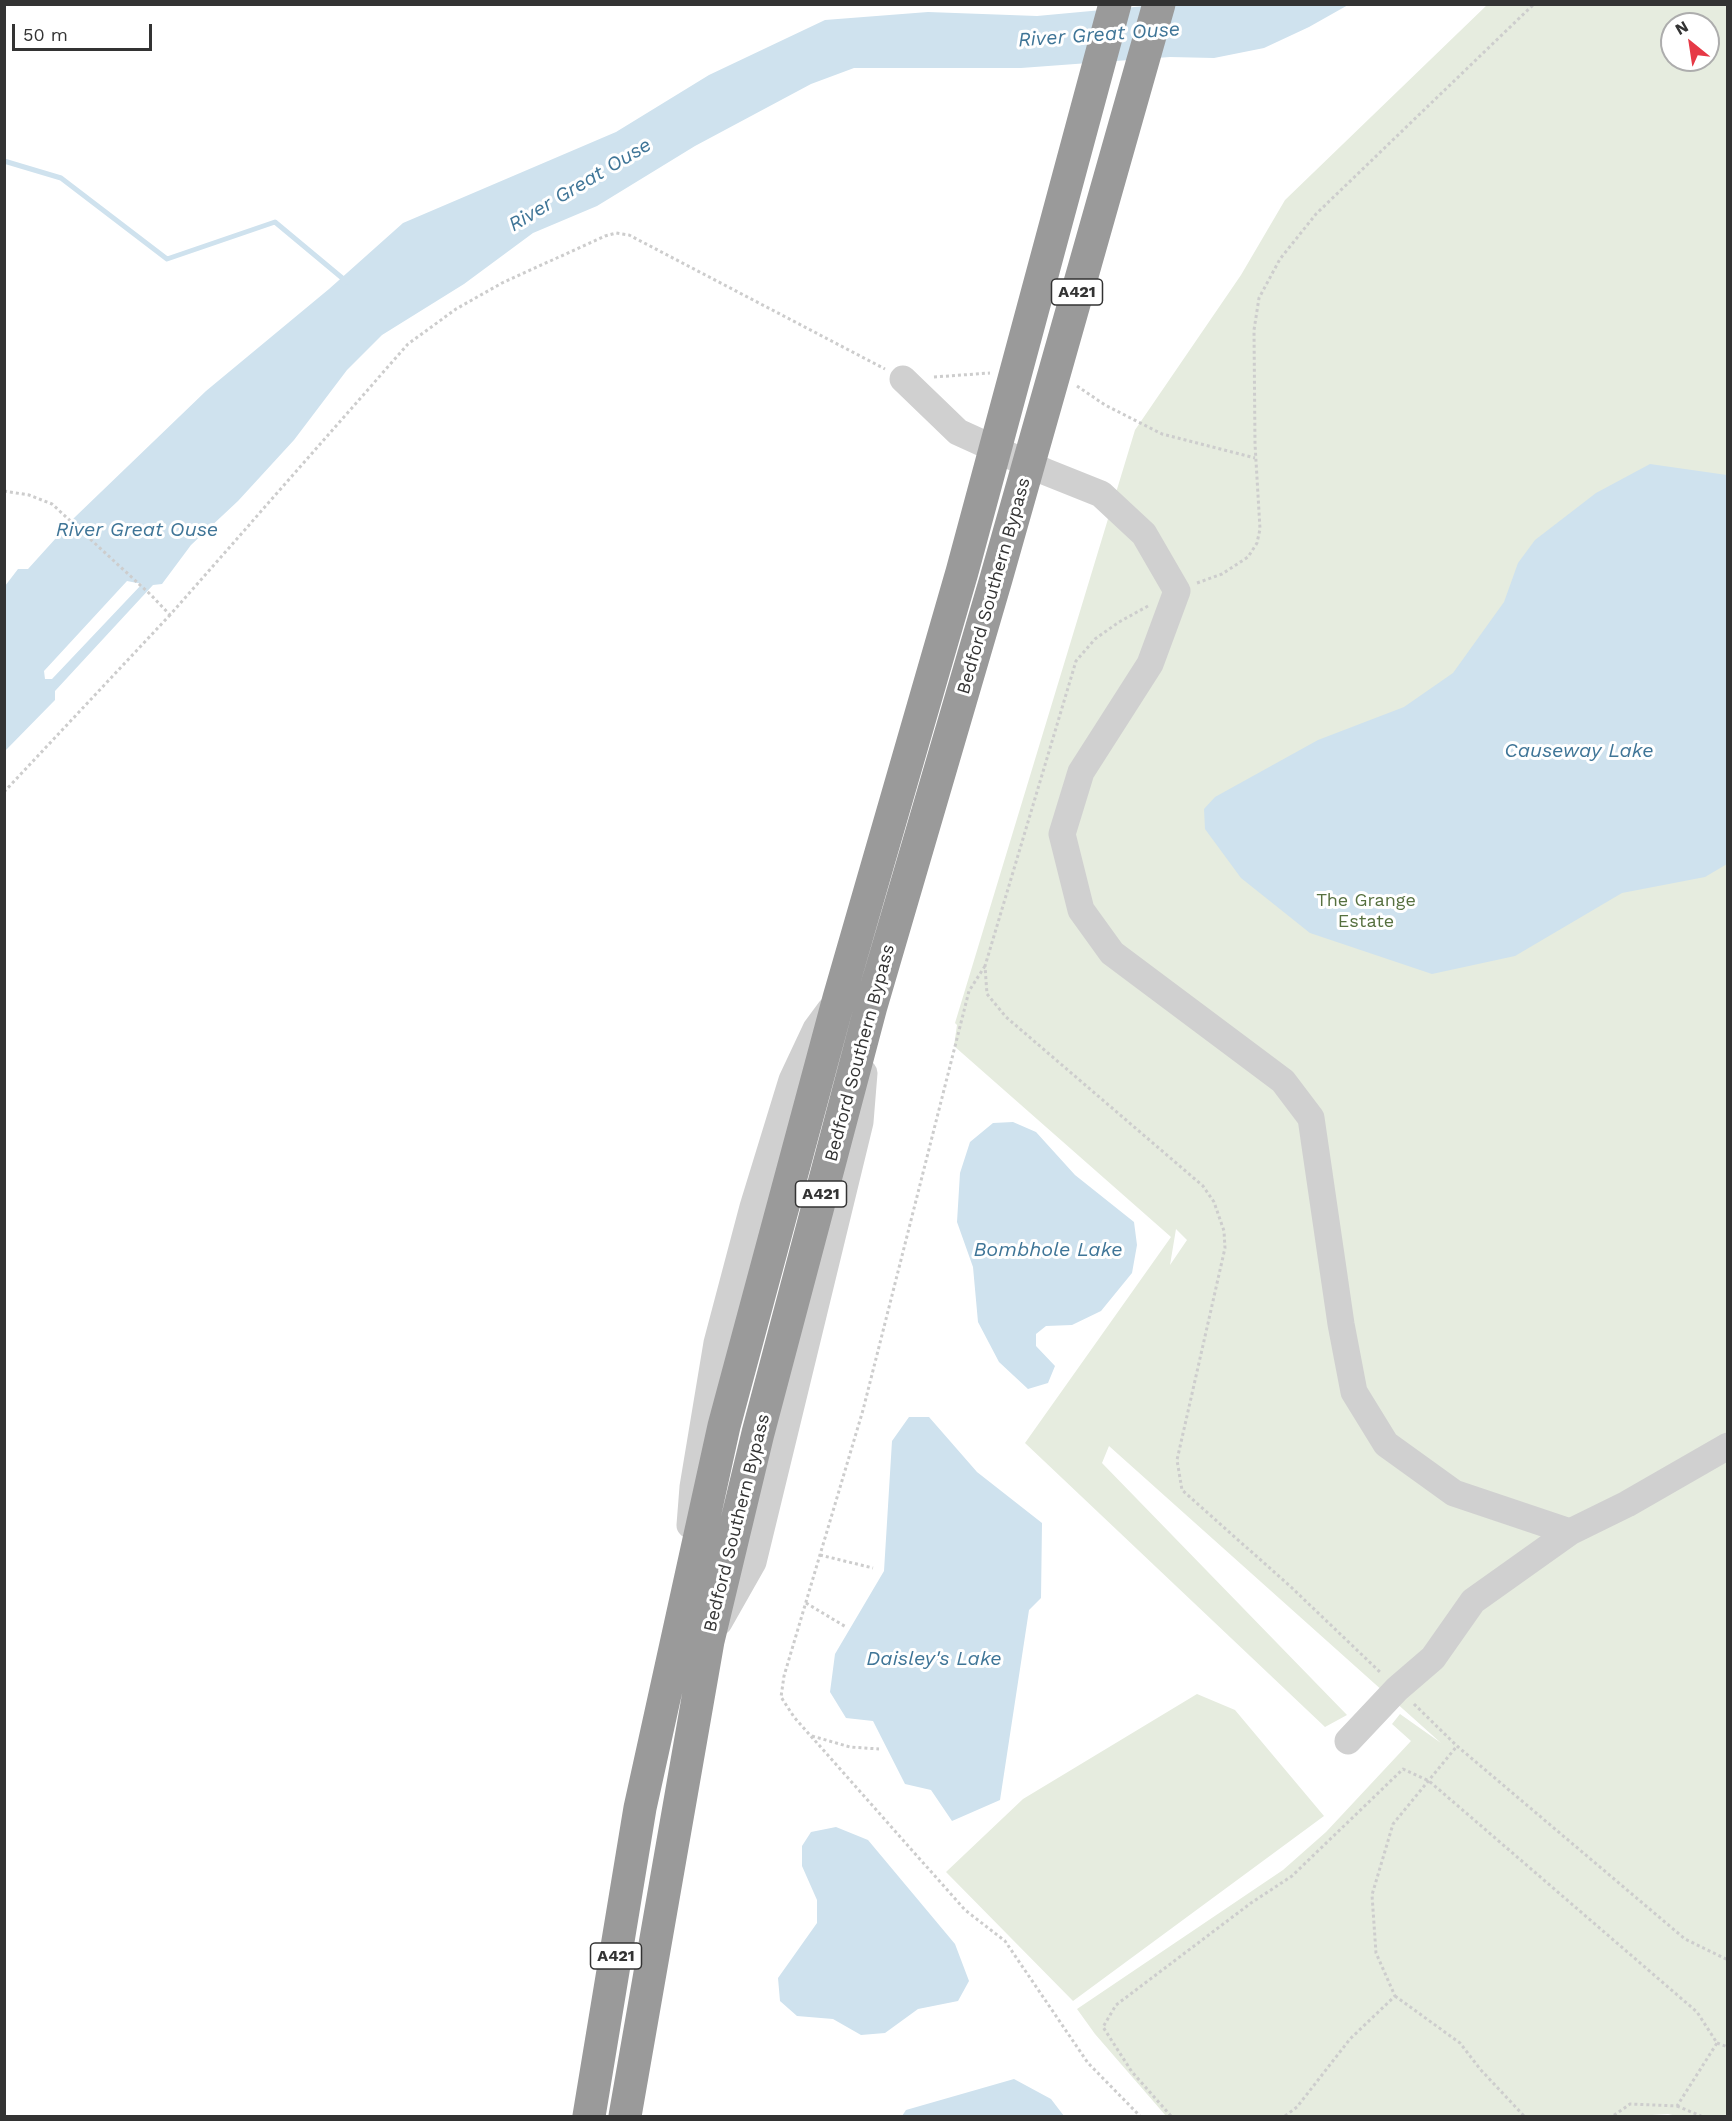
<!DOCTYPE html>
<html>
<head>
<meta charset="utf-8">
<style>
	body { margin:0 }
	#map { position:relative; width:1732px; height:2121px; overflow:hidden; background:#fff; font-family:"Work Sans",sans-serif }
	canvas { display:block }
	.frame { position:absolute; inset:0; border:6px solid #333; pointer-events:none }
	.north { position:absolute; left:1660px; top:12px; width:60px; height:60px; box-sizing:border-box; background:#fff; border:2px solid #adadad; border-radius:50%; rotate:330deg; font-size:16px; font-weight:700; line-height:24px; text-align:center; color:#333 }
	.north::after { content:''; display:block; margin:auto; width:21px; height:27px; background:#e63946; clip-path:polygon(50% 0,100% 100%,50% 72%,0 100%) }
	.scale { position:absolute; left:12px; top:24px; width:140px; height:27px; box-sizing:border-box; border:3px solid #333; border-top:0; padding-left:8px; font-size:18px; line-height:21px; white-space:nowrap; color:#333; -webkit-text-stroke:4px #fff; paint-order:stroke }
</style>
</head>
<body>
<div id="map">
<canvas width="1732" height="2121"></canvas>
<div class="frame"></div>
<div class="north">N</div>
<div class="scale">50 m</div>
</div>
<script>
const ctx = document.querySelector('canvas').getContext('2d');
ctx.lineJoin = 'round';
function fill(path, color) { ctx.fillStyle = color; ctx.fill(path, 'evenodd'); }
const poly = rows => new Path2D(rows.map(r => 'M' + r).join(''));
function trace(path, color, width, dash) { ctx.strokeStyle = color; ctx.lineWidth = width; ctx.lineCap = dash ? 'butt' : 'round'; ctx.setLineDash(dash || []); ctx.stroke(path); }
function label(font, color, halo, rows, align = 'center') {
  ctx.font = font + ' "Work Sans",sans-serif'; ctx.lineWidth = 6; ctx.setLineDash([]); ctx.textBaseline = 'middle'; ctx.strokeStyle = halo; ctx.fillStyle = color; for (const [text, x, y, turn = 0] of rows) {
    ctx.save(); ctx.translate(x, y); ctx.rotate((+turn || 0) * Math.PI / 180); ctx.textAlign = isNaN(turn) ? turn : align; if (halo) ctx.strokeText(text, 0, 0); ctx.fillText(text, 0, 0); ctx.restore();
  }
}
const green = poly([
	[1487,5,1727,5,1727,2116,1677,2116,1668,2114,1636,2116,1166,2116,1095,2034,1077,2009,1283,1870,1326,1832,1411,1741,1392,1724,1400,1714,1441,1743,1109,1446,1102,1463,1347,1715,1325,1727,1025,1443,1171,1237,954,1046,957,1025,955,1023,1135,430,1241,275,1285,200],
	[1672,24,1708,24,1708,60,1672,60],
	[1176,1229,1187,1240,1170,1265],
	[1197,1694,1235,1710,1324,1816,1073,2001,946,1872,1023,1799]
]);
const water = poly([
	[1167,4,1348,5,1309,27,1264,48,1214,58,1170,57,1021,68,854,68,811,84,695,146,597,206,533,233,464,284,382,335,347,370,294,440,238,501,191,545,162,584,153,585,55,691,55,700,5,751,5,586,18,569,28,569,75,517,206,391,329,289,403,223,616,132,709,75,825,20,928,12,1037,16],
	[127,581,142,584,52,679,45,679,44,671],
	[1650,464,1727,475,1727,864,1705,877,1622,893,1515,956,1432,974,1310,933,1241,878,1205,829,1204,809,1215,797,1318,740,1404,707,1453,673,1504,602,1518,563,1535,540,1596,493],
	[1013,1122,1036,1132,1075,1175,1134,1222,1137,1245,1132,1273,1101,1311,1072,1325,1046,1326,1036,1334,1036,1346,1055,1366,1048,1383,1028,1389,999,1362,978,1322,973,1267,957,1222,960,1173,970,1142,993,1123],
	[909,1417,929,1417,977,1472,1042,1523,1041,1598,1029,1610,1000,1800,952,1821,931,1790,905,1784,873,1721,846,1718,830,1692,835,1654,884,1571,892,1441],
	[836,1827,868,1840,955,1944,969,1981,958,2001,918,2009,885,2033,861,2035,833,2019,797,2016,780,2001,778,1978,817,1923,817,1900,802,1866,802,1846,811,1832],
	[1014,2079,1051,2099,1064,2116,902,2116,906,2110]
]);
const stream = poly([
	[4,161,61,178,167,259,275,222,347,282]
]);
const path = poly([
	[934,377,990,373],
	[1077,386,1105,405,1162,434,1255,458],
	[4,491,29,495,52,504,151,595,170,615,408,344,456,309,502,283,605,236,616,233,629,235,885,369],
	[1197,583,1222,574,1248,557,1257,543,1260,529,1255,444,1254,330,1259,298,1280,259,1316,214,1534,4],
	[1148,606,1119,622,1095,639,1076,661,985,966,987,994,1006,1017,1203,1186,1214,1202,1224,1231,1225,1248,1177,1460,1182,1490,1291,1587,1381,1673],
	[4,792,170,615],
	[985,966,969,991,863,1410,784,1676,781,1697,794,1717,965,1910,1005,1941,1088,2063,1140,2116],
	[820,1555,873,1568],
	[806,1603,846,1627],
	[1414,1704,1457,1746,1685,1939,1728,1960],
	[812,1736,850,1747,879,1749],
	[1395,1996,1460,2043,1480,2069,1524,2116],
	[1717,2043,1728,2047],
	[1677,2106,1701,2116],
	[1171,2116,1132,2072,1103,2027,1116,2005,1251,1903,1292,1876,1403,1769,1429,1781,1697,2012,1717,2043,1677,2106,1630,2104,1613,2116],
	[1285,2116,1297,2107,1350,2039,1395,1996,1376,1953,1372,1895,1393,1824,1457,1746]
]);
const minor = poly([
	[903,379,958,432,1046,472,1101,494,1144,534,1177,591,1150,664,1081,772,1062,834,1081,910,1112,953,1283,1081,1311,1118,1341,1324,1354,1392,1386,1444,1454,1493,1570,1532],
	[690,1525,693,1487,717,1343,753,1207,792,1080,816,1029,830,1010],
	[719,1622,753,1562,860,1122,864,1073],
	[1348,1741,1397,1689,1433,1658,1473,1601,1570,1532,1627,1504,1728,1446]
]);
const highway = poly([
	[589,2116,640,1808,724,1426,839,998,962,572,1115,4],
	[625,2116,708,1641,758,1433,871,1006,996,579,1159,4]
]);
const shields = [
	[1077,292,51],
	[821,1194,51],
	[616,1956,51]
];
const shieldNames = [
	["A421",1077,292],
	["A421",821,1194],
	["A421",616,1956]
];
const streetNames = [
	["Bedford Southern Bypass",994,586,-74],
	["Bedford Southern Bypass",860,1053,-75],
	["Bedford Southern Bypass",737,1523,-76]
];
const parkNames = [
	["The Grange",1366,901],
	["Estate",1366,922]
];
const waterNames = [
	["River Great Ouse",1099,35,-4],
	["River Great Ouse",580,185,-31],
	["River Great Ouse",137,530],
	["Causeway Lake",1579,751],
	["Bombhole Lake",1048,1250],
	["Daisley's Lake",934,1659]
];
fill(green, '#e6ecdf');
fill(water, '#cfe2ee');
trace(stream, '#cfe2ee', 5);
trace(path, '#cdcdcd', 3, [3, 3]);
trace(minor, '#d0d0d0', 27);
trace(highway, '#9a9a9a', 33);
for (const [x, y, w] of shields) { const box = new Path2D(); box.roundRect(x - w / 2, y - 13, w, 26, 4.5); ctx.fillStyle = '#fff'; ctx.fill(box); trace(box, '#333', 1.5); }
label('bold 16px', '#333', null, shieldNames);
label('18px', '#333', '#fff', streetNames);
label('18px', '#56703f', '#fff', parkNames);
label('italic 20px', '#3f7597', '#fff', waterNames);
</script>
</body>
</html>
